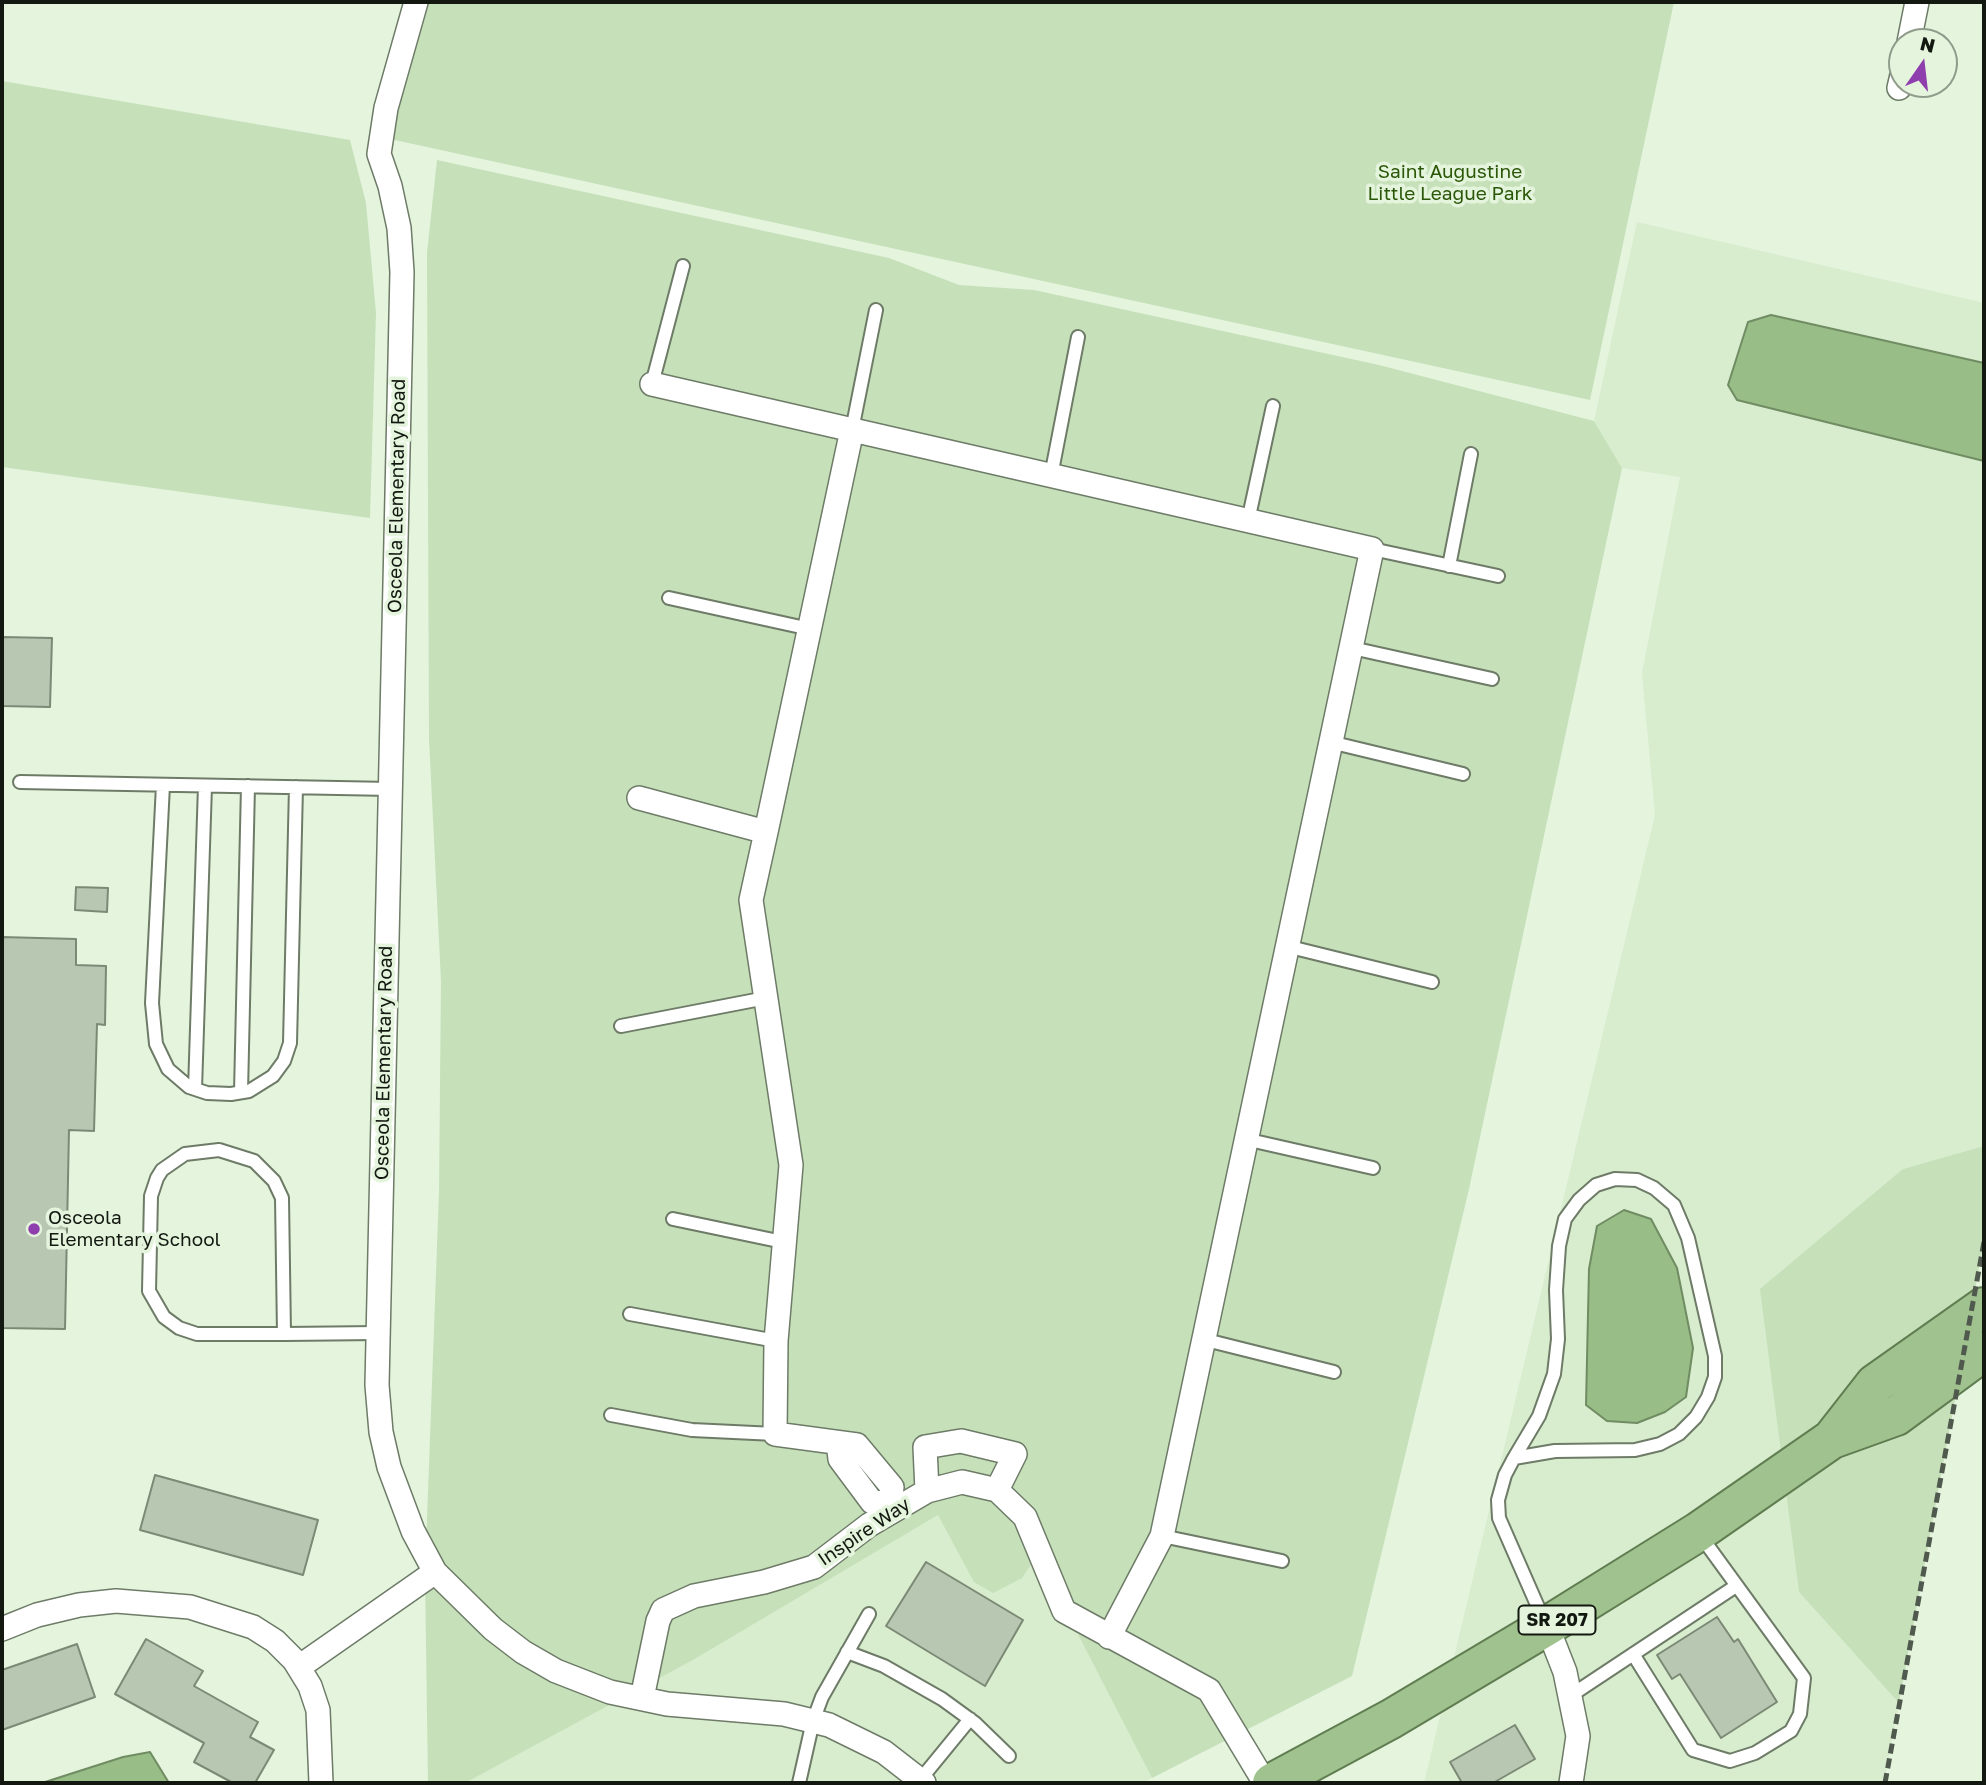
<!DOCTYPE html>
<html>
<head>
<meta charset="utf-8">
<style>
	body { margin:0 }
	#map { position:relative; width:1986px; height:1785px; overflow:hidden; background:#e4f4dd; font-family:"Golos Text",sans-serif }
	canvas { display:block }
	.frame { position:absolute; inset:0; border:4px solid #131911; pointer-events:none }
	.north { position:absolute; left:1888px; top:28px; width:70px; height:70px; box-sizing:border-box; background:#e4f4dd; border:2px solid #909c8b; border-radius:50%; rotate:14deg; font-size:19px; font-weight:700; line-height:28px; text-align:center; color:#131911 }
	.north::after { content:''; display:block; margin:auto; width:24px; height:32px; background:#8f3ead; clip-path:polygon(50% 0,100% 100%,50% 72%,0 100%) }
</style>
</head>
<body>
<div id="map">
<canvas width="1986" height="1785"></canvas>
<div class="frame"></div>
<div class="north">N</div>
</div>
<script>
const ctx = document.querySelector('canvas').getContext('2d');
ctx.lineJoin = 'round';
function fill(path, color) { ctx.fillStyle = color; ctx.fill(path, 'evenodd'); }
const poly = rows => new Path2D(rows.map(r => 'M' + r).join(''));
function trace(path, color, width, dash) { ctx.strokeStyle = color; ctx.lineWidth = width; ctx.lineCap = dash ? 'butt' : 'round'; ctx.setLineDash(dash || []); ctx.stroke(path); }
function label(font, color, halo, rows, align = 'center') {
  ctx.font = font + ' "Golos Text",sans-serif'; ctx.lineWidth = 7; ctx.setLineDash([]); ctx.textBaseline = 'middle'; ctx.strokeStyle = halo; ctx.fillStyle = color; for (const [text, x, y, turn = 0] of rows) {
    ctx.save(); ctx.translate(x, y); ctx.rotate((+turn || 0) * Math.PI / 180); ctx.textAlign = isNaN(turn) ? turn : align; if (halo) ctx.strokeText(text, 0, 0); ctx.fillText(text, 0, 0); ctx.restore();
  }
}
const built = poly([
	[1637,222,1984,303,1984,363,1771,315,1737,400,1984,461,1984,1146,1903,1169,1782,1460,1451,1670,1655,815,1642,673,1680,477,1622,468,1594,421],
	[1785,1485,1799,1592,1899,1703,1884,1783,1581,1783,1589,1737,1575,1668,1561,1631],
	[938,1515,1037,1555,1152,1778,1142,1783,465,1783,693,1660],
	[1542,1642,1555,1676,1567,1738,1560,1783,1424,1783,1444,1700]
]);
const green = poly([
	[416,2,1674,2,1590,400,381,137],
	[2,81,350,140,366,203,376,313,370,518,2,467],
	[437,160,889,258,959,285,1034,290,1379,365,1594,421,1622,468,1469,1189,1352,1676,1152,1778,1037,1555,1022,1578,993,1593,974,1582,938,1515,693,1660,465,1783,428,1783,425,1574,439,1192,441,981,429,739,427,253],
	[1984,1146,1984,1240,1973,1301,1826,1429,1782,1460,1760,1289,1903,1169],
	[1958,1384,1899,1703,1799,1592,1785,1485]
]);
const water = poly([
	[1771,315,1984,363,1984,461,1737,400,1728,385,1748,322,1771,315],
	[1624,1210,1651,1219,1677,1268,1693,1348,1686,1397,1665,1412,1637,1423,1607,1421,1586,1405,1589,1269,1597,1226,1624,1210],
	[150,1752,169,1783,42,1783,123,1757,150,1752]
]);
const building = poly([
	[2,637,52,638,50,707,2,706,2,637],
	[76,887,108,888,107,912,75,910,76,887],
	[2,937,76,939,76,965,106,966,105,1025,97,1024,94,1131,69,1130,65,1329,2,1328,2,937],
	[155,1475,318,1520,303,1575,140,1530,155,1475],
	[926,1562,1023,1620,985,1686,886,1626,926,1562],
	[1717,1617,1734,1642,1738,1639,1777,1702,1721,1738,1680,1674,1672,1679,1657,1655,1717,1617],
	[146,1639,203,1671,194,1686,258,1722,250,1737,274,1750,255,1783,233,1783,194,1762,204,1743,115,1694,146,1639],
	[77,1644,95,1697,2,1730,2,1670,77,1644],
	[1515,1725,1535,1759,1493,1783,1462,1783,1450,1762,1515,1725]
]);
const service = poly([
	[652,384,683,266],
	[852,430,876,310],
	[1051,476,1078,337],
	[1248,521,1273,406],
	[1372,549,1498,576],
	[1449,566,1471,454],
	[669,598,810,629],
	[1352,648,1492,679],
	[1330,742,1463,774],
	[20,782,391,789],
	[163,785,152,1003,156,1044,168,1069,189,1087,207,1093,231,1094,249,1091,273,1076,284,1061,290,1043,296,787],
	[1286,946,1432,982],
	[621,1026,766,998],
	[195,1089,205,786],
	[241,1092,248,786],
	[1245,1139,1373,1168],
	[219,1150,254,1161,274,1181,282,1198,284,1334,197,1334,179,1328,164,1317,149,1291,151,1196,157,1178,162,1170,185,1154,219,1150],
	[673,1219,783,1242],
	[630,1314,776,1341],
	[284,1334,378,1333],
	[1202,1339,1334,1372],
	[611,1415,692,1430,775,1434],
	[1514,1458,1555,1451,1635,1450,1660,1444,1679,1434,1696,1417,1708,1397,1715,1377,1715,1356,1688,1238,1674,1205,1654,1188,1637,1180,1615,1179,1596,1185,1579,1200,1565,1219,1559,1246,1556,1290,1558,1339,1554,1374,1539,1416,1514,1458,1505,1475,1498,1500,1499,1518,1545,1623],
	[1162,1536,1282,1561],
	[847,1652,884,1666,942,1699,975,1723,1009,1756],
	[1633,1654,1693,1750,1730,1761,1755,1753,1791,1731,1800,1714,1804,1678,1700,1535],
	[1570,1696,1736,1586],
	[920,1780,970,1719],
	[799,1783,813,1721,822,1697,869,1614]
]);
const minor = poly([
	[416,2,386,108,379,154,390,186,399,228,402,272,377,1385,381,1432,389,1467,413,1531,435,1572,493,1629,523,1652,556,1671,610,1692,667,1704,784,1714,829,1725,884,1752,924,1783],
	[1909,42,1917,2],
	[1899,88,1902,75],
	[652,384,1372,549,1162,1536,1109,1637],
	[639,798,766,832,852,430],
	[766,832,751,900,791,1165,776,1341,775,1434,857,1445,892,1487,890,1503,894,1510],
	[838,1443,840,1459,872,1502,890,1503],
	[927,1491,925,1447,961,1441,1015,1454,997,1490],
	[1547,1626,1565,1672,1578,1736,1571,1783],
	[2,1629,37,1615,79,1605,116,1601,190,1607,253,1627,275,1641,294,1660,310,1686,318,1710,321,1783],
	[299,1667,435,1572],
	[642,1698,658,1621,663,1610,694,1596,764,1582,814,1567,869,1525,927,1491,962,1482,997,1490,1025,1517,1064,1611,1209,1690,1265,1783]
]);
const trunk = poly([
	[1832,1439,1875,1384,1984,1307],
	[1272,1783,1391,1719,1547,1626,1698,1532,1832,1439,1896,1416,1984,1351]
]);
const rail = poly([
	[1885,1783,1984,1242]
]);
const markers = [
	[34,1229,7,"#8f3ead"]
];
const shields = [
	[1557,1620,77]
];
const shieldNames = [
	["SR 207",1557,1620]
];
const parkNames = [
	["Saint Augustine",1450,172],
	["Little League Park",1450,194]
];
const streetNames = [
	["Osceola Elementary Road",397,496,-89],
	["Osceola Elementary Road",384,1063,-89],
	["Inspire Way",864,1532,-34]
];
const poiNames = [
	["Osceola",48,1218],
	["Elementary School",48,1240]
];
fill(built, '#d8ecce');
fill(green, '#c6e0ba');
fill(water, '#98bd86');
trace(water, '#708c63', 2);
fill(building, '#b8c7b1');
trace(building, '#7b8975', 2);
trace(service, '#6d7b67', 16);
trace(minor, '#6d7b67', 26);
trace(trunk, '#607d51', 42);
trace(service, '#fff', 12);
trace(minor, '#fff', 23);
trace(trunk, '#a0c28f', 38);
trace(rail, '#50594d', 5, [10, 5]);
for (const [x, y, r, color] of markers) { const dot = new Path2D(); dot.arc(x, y, r, 0, 2 * Math.PI); ctx.fillStyle = color; ctx.fill(dot); trace(dot, '#e4f4dd', 2.5); }
for (const [x, y, w] of shields) { const box = new Path2D(); box.roundRect(x - w / 2, y - 14.5, w, 29, 5); ctx.fillStyle = '#e4f4dd'; ctx.fill(box); trace(box, '#131911', 2); }
label('bold 18px', '#131911', null, shieldNames);
label('19px', '#2b5708', '#e4f4dd', parkNames);
label('19px', '#131911', '#e4f4dd', streetNames);
label('19px', '#131911', '#e4f4dd', poiNames, 'left');
</script>
</body>
</html>
